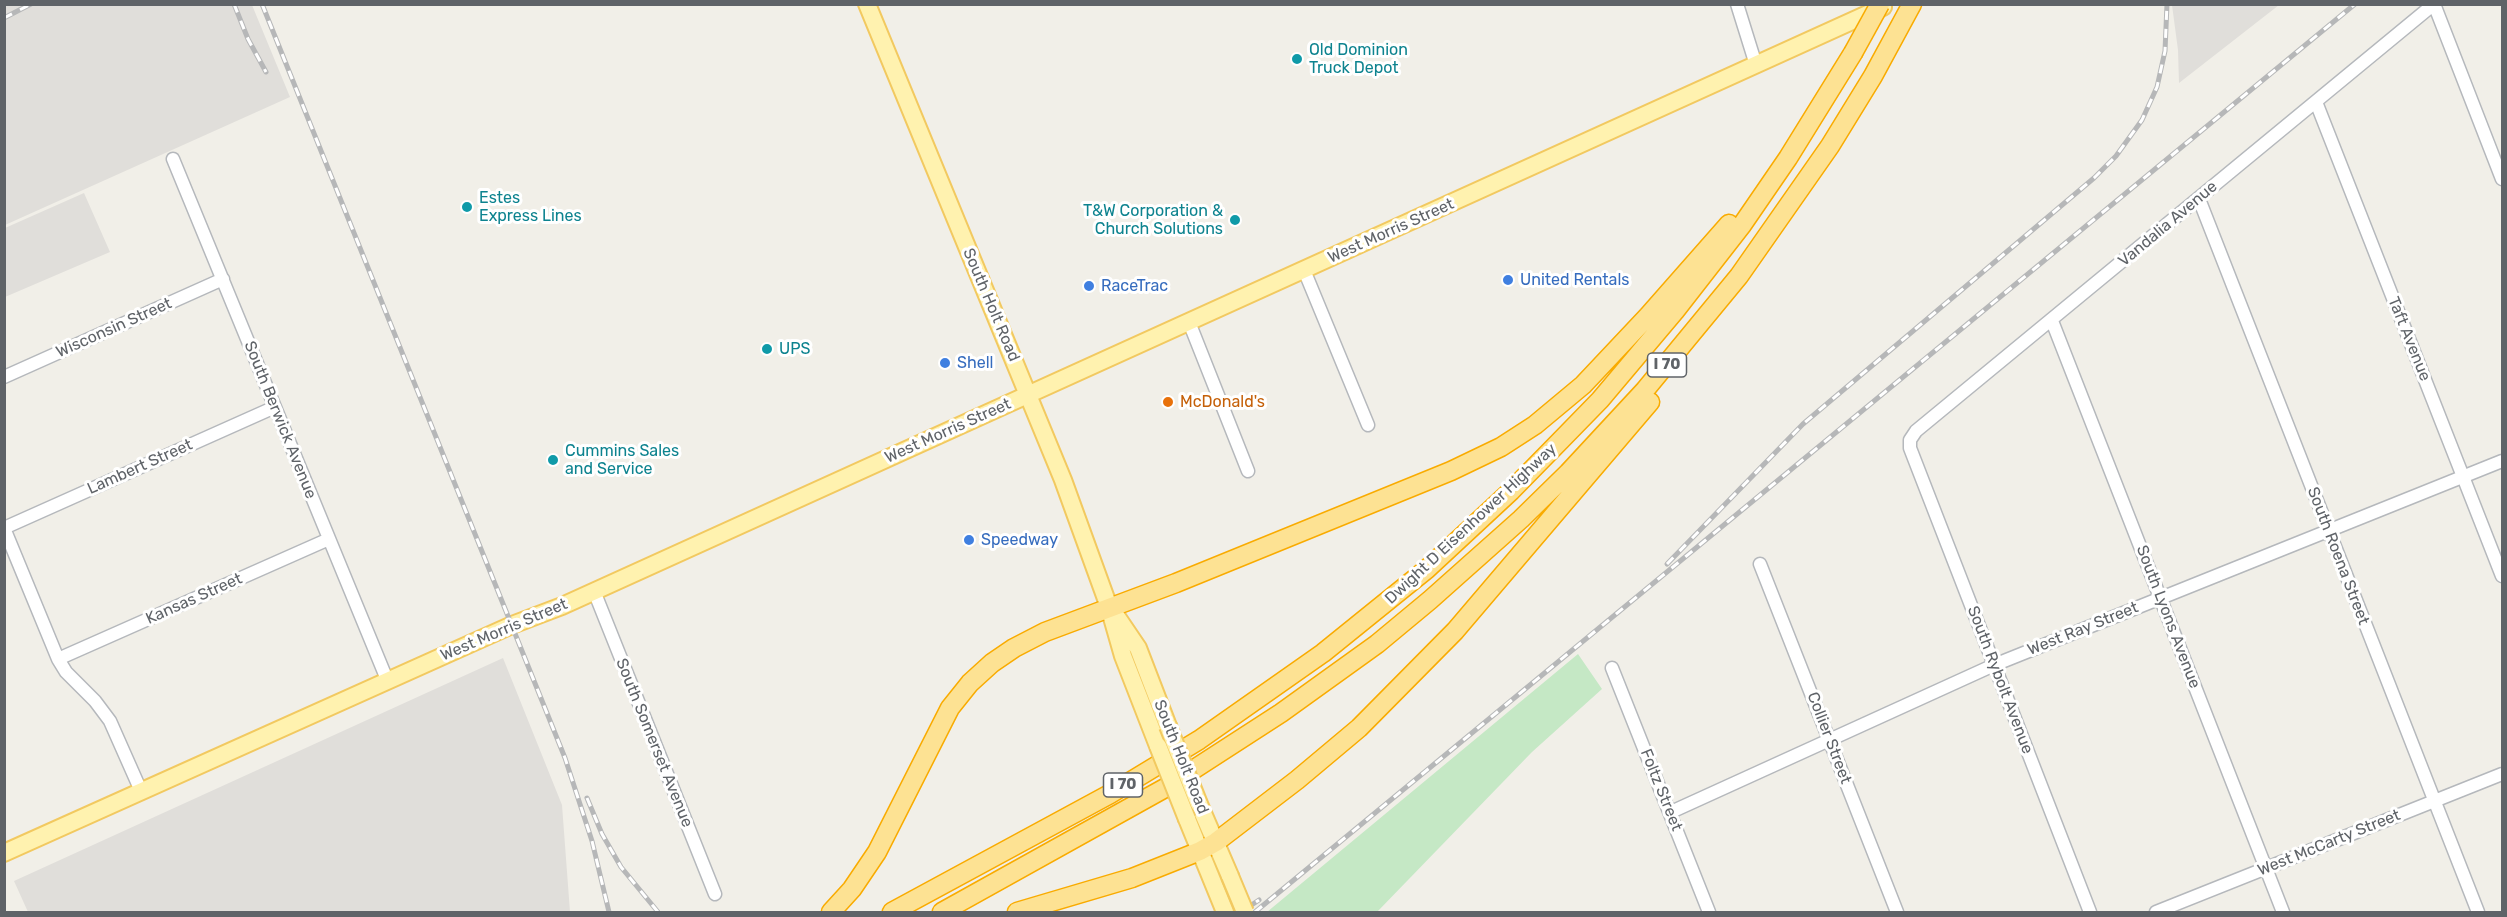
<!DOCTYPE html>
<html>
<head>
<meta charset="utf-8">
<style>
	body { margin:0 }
	#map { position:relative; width:2507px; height:917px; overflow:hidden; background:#f1efe8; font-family:Rubik,sans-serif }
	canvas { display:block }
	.frame { position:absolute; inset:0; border:6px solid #5f6368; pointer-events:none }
</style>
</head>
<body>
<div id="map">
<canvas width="2507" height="917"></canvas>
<div class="frame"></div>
</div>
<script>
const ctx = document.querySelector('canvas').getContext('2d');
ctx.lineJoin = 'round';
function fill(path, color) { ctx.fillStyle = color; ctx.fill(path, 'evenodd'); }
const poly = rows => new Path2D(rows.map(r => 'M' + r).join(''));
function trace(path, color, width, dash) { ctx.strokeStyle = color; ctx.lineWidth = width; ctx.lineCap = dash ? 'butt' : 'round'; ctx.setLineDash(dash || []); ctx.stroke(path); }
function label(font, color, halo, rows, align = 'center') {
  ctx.font = font + ' Rubik,sans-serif'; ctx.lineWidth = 6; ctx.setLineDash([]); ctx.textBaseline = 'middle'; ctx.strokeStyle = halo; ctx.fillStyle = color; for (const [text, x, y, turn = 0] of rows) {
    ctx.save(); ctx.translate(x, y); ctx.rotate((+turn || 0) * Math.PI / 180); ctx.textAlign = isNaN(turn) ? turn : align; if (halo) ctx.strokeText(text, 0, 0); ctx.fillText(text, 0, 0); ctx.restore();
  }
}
const industrial = poly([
	[4,5,252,5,290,97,5,225],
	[2172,5,2173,4,2279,5,2179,83,2178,50],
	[84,193,110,252,5,297,5,228],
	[503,658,562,805,570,912,28,912,14,881]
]);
const green = poly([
	[1578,654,1602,689,1532,752,1377,912,1267,912]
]);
const minor = poly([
	[1737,4,1756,65],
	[2434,4,2502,179],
	[2316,102,2502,576],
	[173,159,388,682],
	[2199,199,2478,912],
	[1304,270,1368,425],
	[2052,321,2283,912],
	[1189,322,1248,471],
	[4,377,223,279],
	[4,528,58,659,66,672,95,701,110,721,141,791],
	[4,528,275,407],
	[1760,564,1897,912],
	[594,591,715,894],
	[58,659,329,539],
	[1612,668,1709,912],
	[1671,812,1994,665,2502,461],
	[2090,912,1910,448,1910,440,1916,431,2434,4],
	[2156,912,2502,774]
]);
const major = poly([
	[867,4,1063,480,1109,607,1123,656,1158,746],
	[1117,617,1138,648,1168,726],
	[1199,804,1230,876],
	[1187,819,1225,912],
	[4,853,512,625,562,606,1883,7]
]);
const highway = poly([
	[831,912,852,889,877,852,950,708,970,683,992,663,1014,648,1045,632,1176,583,1451,471,1501,447,1535,425,1583,385,1648,316,1729,224],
	[892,912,1110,794,1199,740,1323,653,1427,569,1511,491,1561,440,1600,400,1675,311,1742,225,1788,158,1853,53],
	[942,912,1165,788,1281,713,1377,644,1430,600,1521,519,1568,473,1645,390,1739,276,1830,146,1873,76,1912,4],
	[1017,912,1132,878,1200,851,1216,842,1297,780,1359,728,1455,631,1650,402]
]);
const rail = poly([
	[234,4,248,39,266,72],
	[262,4,565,758,592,841,609,912],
	[4,18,31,4],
	[1667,564,1803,424,2094,178,2116,156,2142,120,2157,87,2165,51,2167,4],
	[587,798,602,834,621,867,658,912],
	[1241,912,1259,900],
	[1255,912,2355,4]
]);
const majorBridge = poly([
	[1168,726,1199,804],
	[1158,746,1187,819],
	[1230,876,1245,912]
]);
const highwayBridge = poly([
	[1853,53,1880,4]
]);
const markers = [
	[1297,59,6,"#0f9aa8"],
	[467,207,6,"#0f9aa8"],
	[1235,220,6,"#0f9aa8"],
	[1508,280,6,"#3f7fe0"],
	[1089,286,6,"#3f7fe0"],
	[767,349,6,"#0f9aa8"],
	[945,363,6,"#3f7fe0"],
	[1168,402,6,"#e8710a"],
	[553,460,6,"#0f9aa8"],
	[969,540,6,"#3f7fe0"]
];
const shields = [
	[1667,365,39],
	[1123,785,39]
];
const shieldNames = [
	["I 70",1667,365],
	["I 70",1123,785]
];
const cultureNames = [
	["Old Dominion",1309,50],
	["Truck Depot",1309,68],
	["Estes",479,198],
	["Express Lines",479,216],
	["T&W Corporation &",1223,211,"right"],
	["Church Solutions",1223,229,"right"],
	["UPS",779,349],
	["Cummins Sales",565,451],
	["and Service",565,469]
];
const streetNames = [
	["Vandalia Avenue",2168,224,-40],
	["West Morris Street",1391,231,-24],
	["South Holt Road",991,305,67],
	["Wisconsin Street",114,328,-24],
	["Taft Avenue",2409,339,68],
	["South Berwick Avenue",280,420,68],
	["West Morris Street",948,431,-24],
	["Lambert Street",140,467,-24],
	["Dwight D Eisenhower Highway",1471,524,-43],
	["South Roena Street",2338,556,69],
	["Kansas Street",194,599,-24],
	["South Lyons Avenue",2168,617,69],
	["West Ray Street",2083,629,-22],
	["West Morris Street",504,630,-23],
	["South Rybolt Avenue",2000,680,69],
	["Collier Street",1829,738,69],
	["South Somerset Avenue",654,743,68],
	["South Holt Road",1181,757,68],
	["Foltz Street",1661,790,68],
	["West McCarty Street",2329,843,-22]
];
const shopNames = [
	["United Rentals",1520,280],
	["RaceTrac",1101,286],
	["Shell",957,363],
	["Speedway",981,540]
];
const foodNames = [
	["McDonald's",1180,402]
];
fill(industrial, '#e0deda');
fill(green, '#c5e8c5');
trace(minor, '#b5b8bc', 15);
trace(major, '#f2c960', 20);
trace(highway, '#f9ab00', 21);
trace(minor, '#fff', 12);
trace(major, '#fff2af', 16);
trace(highway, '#fde293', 18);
trace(rail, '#b6b7b8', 5);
trace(rail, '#fff', 3, [9]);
trace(majorBridge, '#f2c960', 20, []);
trace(highwayBridge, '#f9ab00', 21, []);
trace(majorBridge, '#fff2af', 16);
trace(highwayBridge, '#fde293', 18);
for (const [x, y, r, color] of markers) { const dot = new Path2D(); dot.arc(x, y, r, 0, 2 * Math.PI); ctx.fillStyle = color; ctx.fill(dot); trace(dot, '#fff', 2); }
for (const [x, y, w] of shields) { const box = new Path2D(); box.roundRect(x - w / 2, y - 12, w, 24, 4.5); ctx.fillStyle = '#fff'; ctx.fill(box); trace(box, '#5f6368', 1.5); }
label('bold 15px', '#5f6368', null, shieldNames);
label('16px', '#0d838f', '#fff', cultureNames, 'left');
label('16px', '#5f6368', '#fff', streetNames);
label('16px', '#366cbe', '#fff', shopNames, 'left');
label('16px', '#c56008', '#fff', foodNames, 'left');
</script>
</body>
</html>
